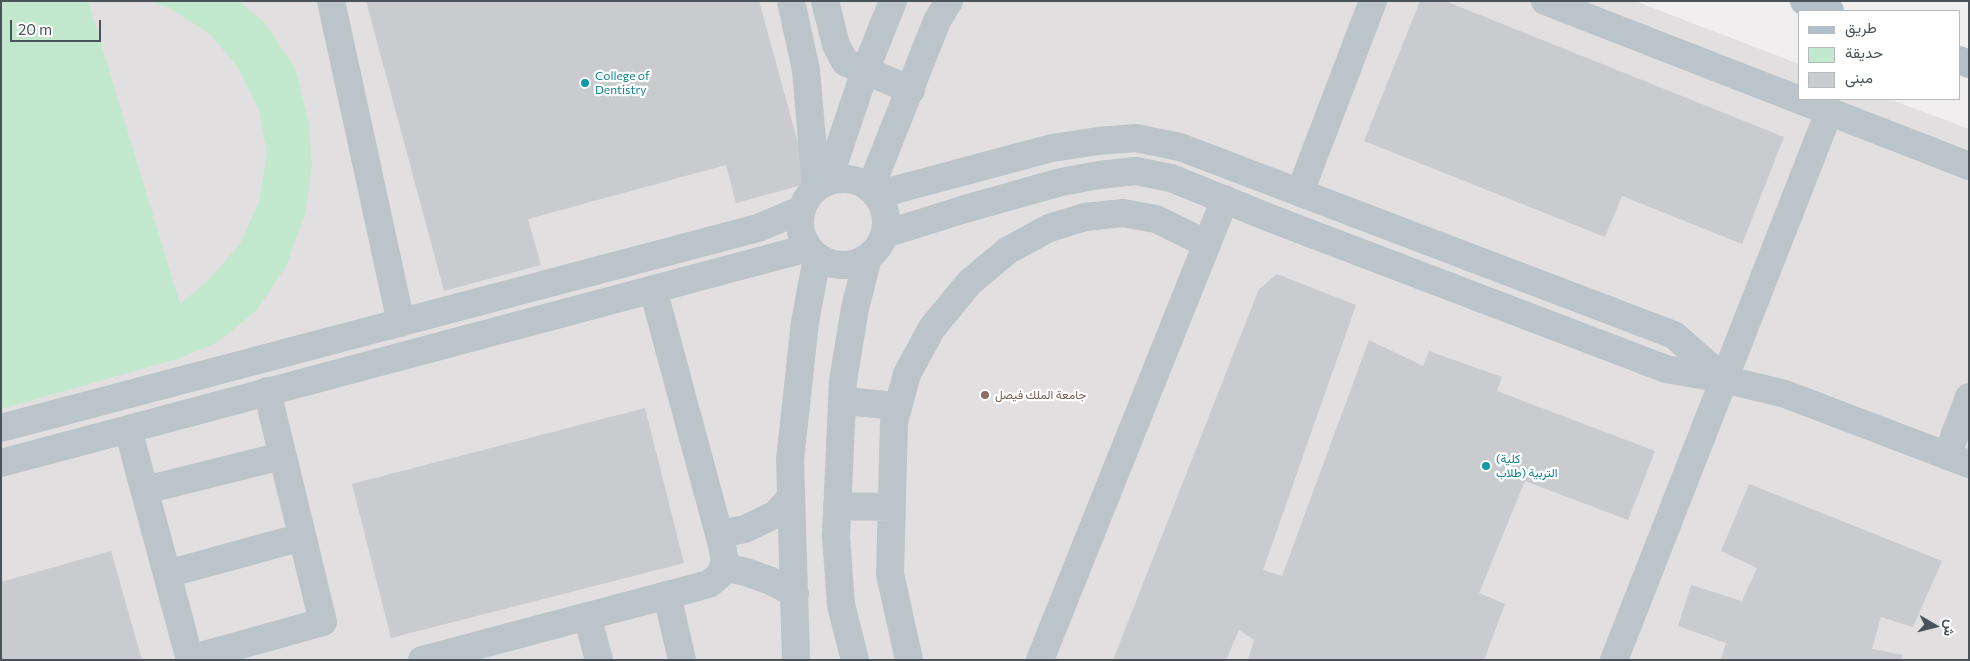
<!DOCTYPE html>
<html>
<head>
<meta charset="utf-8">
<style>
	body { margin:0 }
	#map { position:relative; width:1970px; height:661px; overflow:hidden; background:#f0eeef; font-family:Commissioner,Vazirmatn,sans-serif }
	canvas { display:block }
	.frame { position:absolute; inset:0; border:2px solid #495359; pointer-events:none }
	.legend { position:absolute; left:1798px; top:10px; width:162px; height:90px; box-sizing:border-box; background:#fff; border:1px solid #b6babd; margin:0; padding:6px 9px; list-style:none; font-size:15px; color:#495359 }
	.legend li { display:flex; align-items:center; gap:10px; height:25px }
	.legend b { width:25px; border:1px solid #b6babd }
	.north { position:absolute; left:1910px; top:601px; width:50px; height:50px; -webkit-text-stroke:4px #fff; paint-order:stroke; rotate:98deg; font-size:14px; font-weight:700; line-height:20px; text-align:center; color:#495359 }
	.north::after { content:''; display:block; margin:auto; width:18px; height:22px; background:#495359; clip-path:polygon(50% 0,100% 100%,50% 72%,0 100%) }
	.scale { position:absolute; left:10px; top:20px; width:91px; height:22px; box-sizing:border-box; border:2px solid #495359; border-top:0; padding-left:6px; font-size:15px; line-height:18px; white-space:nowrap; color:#495359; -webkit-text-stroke:4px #fff; paint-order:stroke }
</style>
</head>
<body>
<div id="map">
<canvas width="1970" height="661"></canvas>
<div class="frame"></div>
<ul class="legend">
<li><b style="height:6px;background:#b1c0ca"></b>طريق</li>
<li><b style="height:14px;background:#c2e9cd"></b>حديقة</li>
<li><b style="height:14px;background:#c9cbcf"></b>مبنى</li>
</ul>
<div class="north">ش</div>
<div class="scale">20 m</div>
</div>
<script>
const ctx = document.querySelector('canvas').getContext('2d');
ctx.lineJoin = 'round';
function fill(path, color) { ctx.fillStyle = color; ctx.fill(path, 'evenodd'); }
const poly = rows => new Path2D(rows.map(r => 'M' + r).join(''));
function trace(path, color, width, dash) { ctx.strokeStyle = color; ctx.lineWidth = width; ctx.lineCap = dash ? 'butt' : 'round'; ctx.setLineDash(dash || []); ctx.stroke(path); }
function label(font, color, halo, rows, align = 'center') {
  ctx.font = font + ' Commissioner,Vazirmatn,sans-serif'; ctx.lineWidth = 4.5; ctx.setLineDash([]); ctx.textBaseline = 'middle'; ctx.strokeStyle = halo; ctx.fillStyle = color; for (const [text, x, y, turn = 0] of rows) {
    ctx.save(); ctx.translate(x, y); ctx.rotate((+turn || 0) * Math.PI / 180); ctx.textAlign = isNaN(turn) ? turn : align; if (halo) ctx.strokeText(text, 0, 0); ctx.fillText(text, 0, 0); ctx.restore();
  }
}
const education = poly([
	[1,1,1635,1,1799,64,1799,99,1889,99,1969,129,1969,660,1,660]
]);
const green = poly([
	[1,1,88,1,180,304,208,281,240,244,259,202,267,153,259,110,237,66,210,34,170,8,148,1,239,1,265,23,296,70,309,124,312,167,305,214,286,266,257,310,218,342,180,358,1,409]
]);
const building = poly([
	[366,1,759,1,809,183,736,203,726,165,528,219,541,265,444,291],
	[1420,1,1445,1,1784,137,1742,244,1622,196,1605,237,1364,141],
	[1277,274,1356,305,1263,570,1282,576,1369,340,1423,366,1429,351,1502,377,1497,391,1655,451,1628,520,1525,481,1479,593,1505,604,1484,660,1248,660,1254,640,1239,630,1226,660,1113,660,1259,289],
	[645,408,684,563,391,638,352,484],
	[1749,484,1942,561,1913,627,1881,617,1872,649,1903,655,1901,660,1721,660,1726,643,1678,626,1691,585,1742,601,1757,568,1721,551],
	[111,551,142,660,1,660,1,582]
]);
const minor = poly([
	[331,1,401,323],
	[791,1,806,70,816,187],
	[825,1,836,45,845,62,911,90],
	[1545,1,1969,166],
	'800 222a43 43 0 1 1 86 0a43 43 0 1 1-86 0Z',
	[828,181,865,71,893,1],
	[870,189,937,21,949,1],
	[1300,192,1373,1],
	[876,195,1052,148,1098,141,1136,138,1180,147,1674,335,1724,379],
	[885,234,965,209,1061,182,1099,175,1136,171,1171,178,1275,220,1666,369,1724,379,1785,394,1969,464],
	[843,401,898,406],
	[1,428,758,228,801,210],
	[128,429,190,660],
	[1947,456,1969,397],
	[1,463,808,248],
	[145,490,282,456],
	[837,506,891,507],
	[720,534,745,529,776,514,791,497],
	[723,567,746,572,771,581,795,594],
	[167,574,302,537],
	[667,595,682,660],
	[587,616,599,660],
	[190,659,323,622,267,391],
	[422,660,709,584,720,575,725,562,722,545,653,289],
	[796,660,790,460,805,322,817,258],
	[855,660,841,605,836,536,843,381,855,308,868,257],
	[909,660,890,574,894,422,907,374,932,328,969,283,1007,251,1049,228,1085,217,1123,213,1156,219,1207,244],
	[1040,660,1225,199],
	[1614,660,1829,112]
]);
const major = poly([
	[1804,1,1830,11],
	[1959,60,1969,64]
]);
const markers = [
	[585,83,5,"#0f9aa8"],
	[985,395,5,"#8d6e63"],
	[1486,466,5,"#0f9aa8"]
];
const cultureNames = [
	["College of",595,76],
	["Dentistry",595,90],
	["(كلية",1496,459],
	["التربية (طلاب",1496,473]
];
const educationNames = [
	["جامعة الملك فيصل",995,395]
];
fill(education, '#e1dfe0');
fill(green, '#c2e9cd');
fill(building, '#c9cbcf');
trace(minor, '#bbc4c9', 28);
trace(major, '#b1c0ca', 28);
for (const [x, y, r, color] of markers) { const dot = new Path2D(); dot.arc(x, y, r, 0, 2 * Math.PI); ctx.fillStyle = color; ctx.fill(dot); trace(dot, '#fff', 2); }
label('12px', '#0d838f', '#fff', cultureNames, 'left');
label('12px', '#785e54', '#fff', educationNames, 'left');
</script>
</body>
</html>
